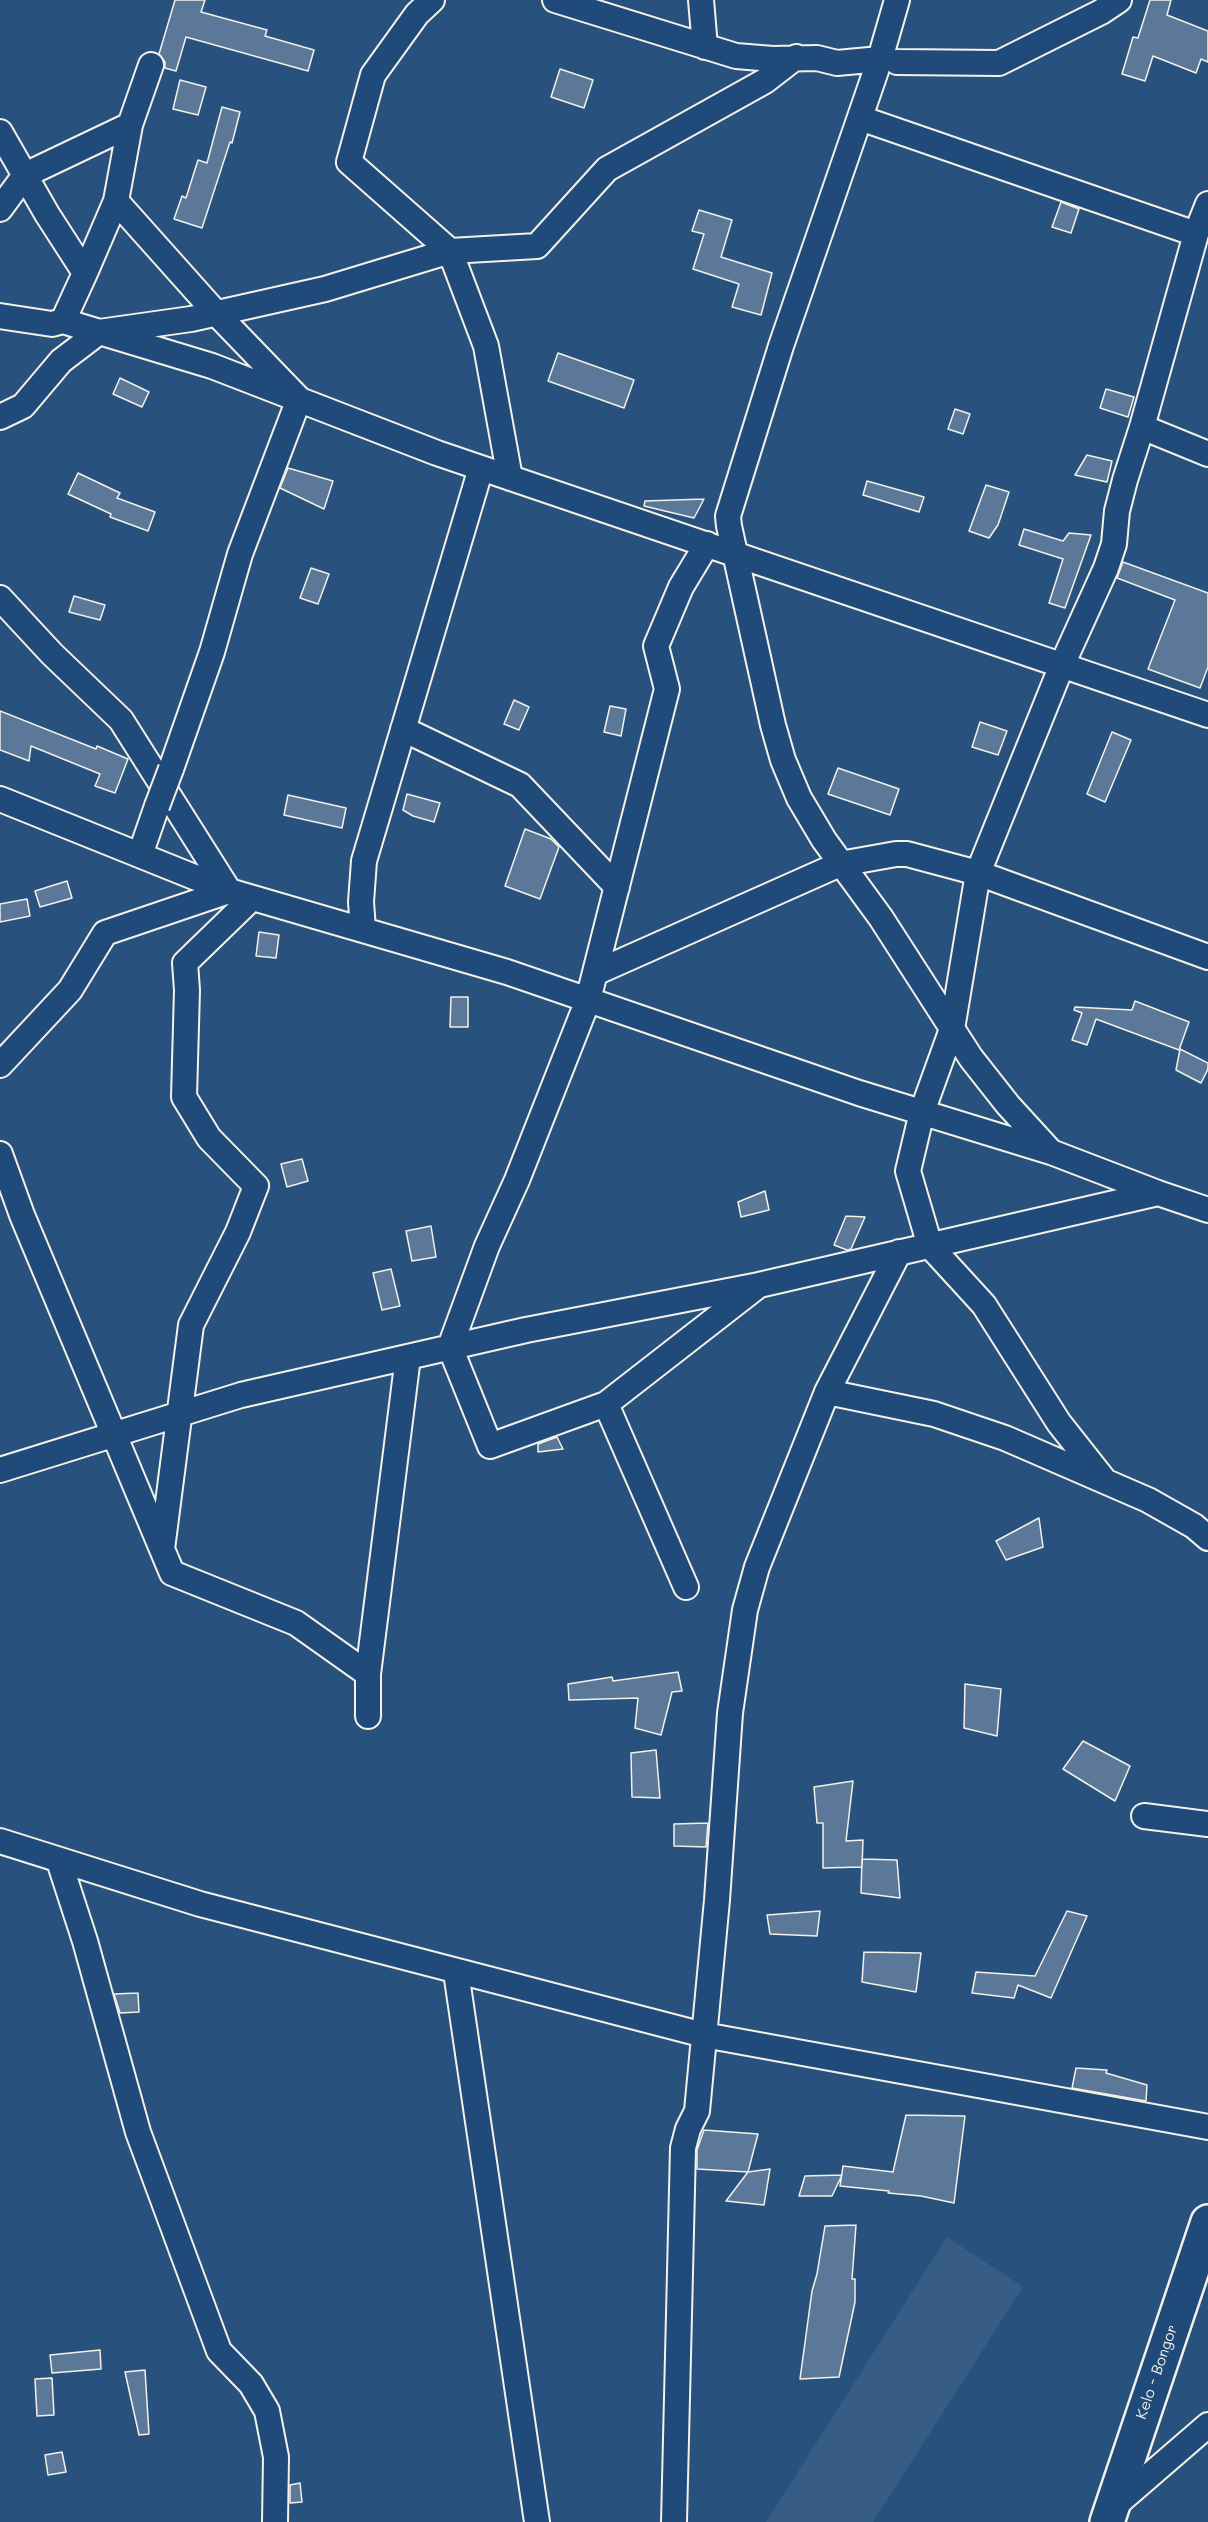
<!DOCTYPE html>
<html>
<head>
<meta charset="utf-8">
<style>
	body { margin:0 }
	canvas { display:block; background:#28517e }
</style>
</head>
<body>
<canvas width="1208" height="2522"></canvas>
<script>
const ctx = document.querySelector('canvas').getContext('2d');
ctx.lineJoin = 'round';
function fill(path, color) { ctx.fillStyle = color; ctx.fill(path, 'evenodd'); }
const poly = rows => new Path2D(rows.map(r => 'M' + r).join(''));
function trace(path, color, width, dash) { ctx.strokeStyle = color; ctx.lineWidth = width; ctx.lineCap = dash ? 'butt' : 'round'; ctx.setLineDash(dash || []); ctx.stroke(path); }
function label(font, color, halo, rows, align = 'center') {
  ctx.font = font + ' Mali,sans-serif'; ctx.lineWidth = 6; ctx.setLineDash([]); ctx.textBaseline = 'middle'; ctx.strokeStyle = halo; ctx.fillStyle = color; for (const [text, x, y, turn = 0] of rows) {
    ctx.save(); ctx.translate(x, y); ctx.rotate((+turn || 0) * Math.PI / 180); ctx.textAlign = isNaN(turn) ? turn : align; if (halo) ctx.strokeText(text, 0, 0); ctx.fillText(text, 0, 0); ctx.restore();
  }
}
const built = poly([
	[947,2237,1023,2287,873,2522,766,2522]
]);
const building = poly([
	[175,0,205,0,201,12,267,30,265,36,314,50,308,71,186,37,176,71,165,68,165,62,159,54,175,0],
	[1150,0,1171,0,1167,15,1208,31,1208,62,1201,59,1196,73,1153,56,1145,81,1122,74,1133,37,1138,38,1150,0],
	[560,69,593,80,584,108,551,97,560,69],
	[180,80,206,87,198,115,173,109,180,80],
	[222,107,240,112,232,143,230,142,202,228,174,219,182,196,186,198,198,160,207,163,222,107],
	[1061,202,1079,209,1071,233,1052,227,1061,202],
	[699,210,732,220,721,257,772,273,761,315,732,307,739,284,693,269,704,234,692,231,699,210],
	[558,353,634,380,624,408,548,381,558,353],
	[120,378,149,392,142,407,113,394,120,378],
	[1106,389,1134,397,1128,417,1100,408,1106,389],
	[955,409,970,414,963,434,948,429,955,409],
	[1087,455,1112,461,1107,482,1075,475,1087,455],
	[288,468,333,481,324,509,280,488,288,468],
	[78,473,120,493,117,498,155,512,148,531,110,517,111,514,68,494,78,473],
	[867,481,924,497,919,512,863,495,867,481],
	[986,485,1009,492,998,525,989,538,969,531,986,485],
	[704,499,694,518,644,506,645,501,704,499],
	[1024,529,1063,541,1069,533,1091,535,1065,608,1049,603,1063,559,1019,545,1024,529],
	[1123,562,1208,593,1208,667,1200,688,1148,669,1175,600,1117,578,1123,562],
	[311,568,329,574,318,604,300,598,311,568],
	[74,596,105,605,100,620,69,612,74,596],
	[514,700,529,707,519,730,504,724,514,700],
	[610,706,626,709,621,736,604,732,610,706],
	[0,711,96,749,97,746,128,759,115,793,95,786,100,774,31,746,29,761,0,750,0,711],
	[980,722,1007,731,998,755,972,747,980,722],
	[1112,732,1131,740,1105,802,1087,794,1112,732],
	[838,768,899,789,890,815,828,794,838,768],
	[407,794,440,803,434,822,413,816,403,810,407,794],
	[288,795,346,808,342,828,284,815,288,795],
	[525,829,551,839,559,847,540,899,505,886,525,829],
	[67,881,72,898,40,907,35,891,67,881],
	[27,899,30,916,0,922,0,904,27,899],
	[259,932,279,935,276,958,256,956,259,932],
	[451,997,468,997,468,1027,450,1027,451,997],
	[1135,1001,1189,1022,1179,1050,1096,1019,1087,1045,1072,1040,1082,1013,1074,1010,1075,1007,1132,1010,1135,1001],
	[1180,1049,1208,1063,1208,1069,1201,1083,1176,1070,1180,1049],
	[302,1159,308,1181,287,1187,281,1164,302,1159],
	[765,1191,769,1210,741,1217,738,1202,765,1191],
	[846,1216,865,1217,851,1249,847,1250,834,1245,846,1216],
	[431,1226,436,1257,412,1261,406,1231,431,1226],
	[391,1269,400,1306,382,1310,373,1273,391,1269],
	[557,1437,563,1449,538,1452,538,1444,557,1437],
	[1039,1518,1043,1547,1006,1560,996,1541,1039,1518],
	[678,1672,682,1691,672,1692,661,1735,635,1728,638,1698,569,1700,568,1684,612,1677,613,1681,678,1672],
	[965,1684,1001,1689,997,1736,964,1728,965,1684],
	[1083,1741,1130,1766,1115,1801,1063,1769,1083,1741],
	[656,1750,660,1798,632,1797,631,1753,656,1750],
	[853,1781,846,1841,863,1840,862,1867,823,1868,823,1823,817,1823,814,1787,853,1781],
	[708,1823,706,1847,674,1846,674,1824,708,1823],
	[862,1859,897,1860,900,1898,861,1893,862,1859],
	[820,1911,817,1936,770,1934,767,1915,820,1911],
	[1067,1911,1087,1916,1051,1998,1018,1985,1014,1998,972,1993,976,1972,1035,1976,1067,1911],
	[864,1952,921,1953,916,1992,862,1982,864,1952],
	[138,1993,139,2012,120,2013,114,1994,138,1993],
	[1076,2068,1107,2070,1106,2073,1147,2085,1146,2101,1072,2088,1076,2068],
	[906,2115,965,2116,954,2203,921,2196,888,2193,889,2191,840,2186,843,2166,893,2172,906,2115],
	[704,2130,758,2134,748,2172,697,2169,697,2150,704,2130],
	[770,2169,764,2205,726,2201,748,2172,770,2169],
	[842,2175,832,2196,799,2196,805,2176,842,2175],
	[856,2225,852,2279,855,2279,855,2302,839,2377,800,2379,812,2291,817,2274,825,2226,856,2225],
	[100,2350,101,2369,52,2373,50,2355,100,2350],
	[145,2370,149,2434,139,2435,125,2372,145,2370],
	[52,2378,54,2415,37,2416,35,2379,52,2378],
	[62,2452,66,2472,48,2475,45,2455,62,2452],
	[300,2483,302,2502,290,2503,290,2485,300,2483]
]);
const minor = poly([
	[432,0,417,14,373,75,349,162,450,251,486,346,510,478],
	[555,0,736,56,773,59,817,58,837,63,880,59],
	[701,0,705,47],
	[897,0,880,59,781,346,728,516,729,526,773,725,783,760,799,798,824,840,881,918,971,1058,1008,1105,1051,1152],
	[897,62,999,63,1101,12,1119,0],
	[151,65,130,125,116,201,216,313,299,399,240,554,212,652,171,769],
	[860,118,1196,234],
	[0,132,47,214,85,273,63,321,212,366,437,453,1208,715],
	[0,209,25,175,130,125],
	[85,273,116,201],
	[0,316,52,324,63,321],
	[0,417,23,406,61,361,99,332,191,319,325,289,450,251,537,246,607,169,765,81,796,57],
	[1142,427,1208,454],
	[707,544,681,587,656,646,667,689,588,1000,517,1180,487,1246,450,1347,490,1446,606,1404,759,1285],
	[0,598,52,654,121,720,229,891,105,933,70,990,0,1065],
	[403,729,520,785,617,887],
	[0,799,229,891,507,972,859,1093,1051,1152,1158,1193,1208,1210],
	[140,855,157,806],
	[363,929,361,902,364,861,481,468],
	[595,973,840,864,896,854,907,854,978,873,1208,957],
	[0,1154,22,1215,172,1573,296,1623,368,1674,368,1716],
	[827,1392,934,1414,1005,1438,1148,1500,1194,1526,1208,1538],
	[606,1404,686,1587],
	[0,1470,241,1395,526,1330,759,1285,1158,1193],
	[1104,1480,1059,1423,984,1305,930,1246,908,1171,922,1112,952,1029,978,873,1062,665,1106,568,1114,544,1117,511,1125,480,1142,427,1196,234,1208,204],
	[162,1549,191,1325,238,1232,256,1186,209,1138,184,1097,187,990,185,963,252,898],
	[368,1674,408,1357],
	[1144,1816,1208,1824],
	[0,1841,200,1904,704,2035,1208,2127],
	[59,1861,85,1941,138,2132,219,2351,251,2384,267,2411,276,2457,275,2522],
	[456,1972,537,2522],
	[1112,2508,1208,2425],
	[674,2522,683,2148,688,2129,697,2111,717,1900,730,1713,745,1610,757,1567,827,1392,899,1252]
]);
const highway = poly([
	[1107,2522,1208,2222]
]);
const minorBridge = poly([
	[157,806,171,769]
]);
const streetNames = [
	["Kelo - Bongor",1157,2372,-71]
];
fill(built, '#375d86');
fill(building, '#5b7899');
trace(building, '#f4f1e8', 1.5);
trace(minor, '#f4f1e8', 28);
trace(highway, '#f4f1e8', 38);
trace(minor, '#1f4a7a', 24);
trace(highway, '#1f4a7a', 33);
trace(minorBridge, '#f4f1e8', 28, []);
trace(minorBridge, '#1f4a7a', 24);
label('15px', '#f4f1e8', '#1f4a7a', streetNames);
</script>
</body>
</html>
